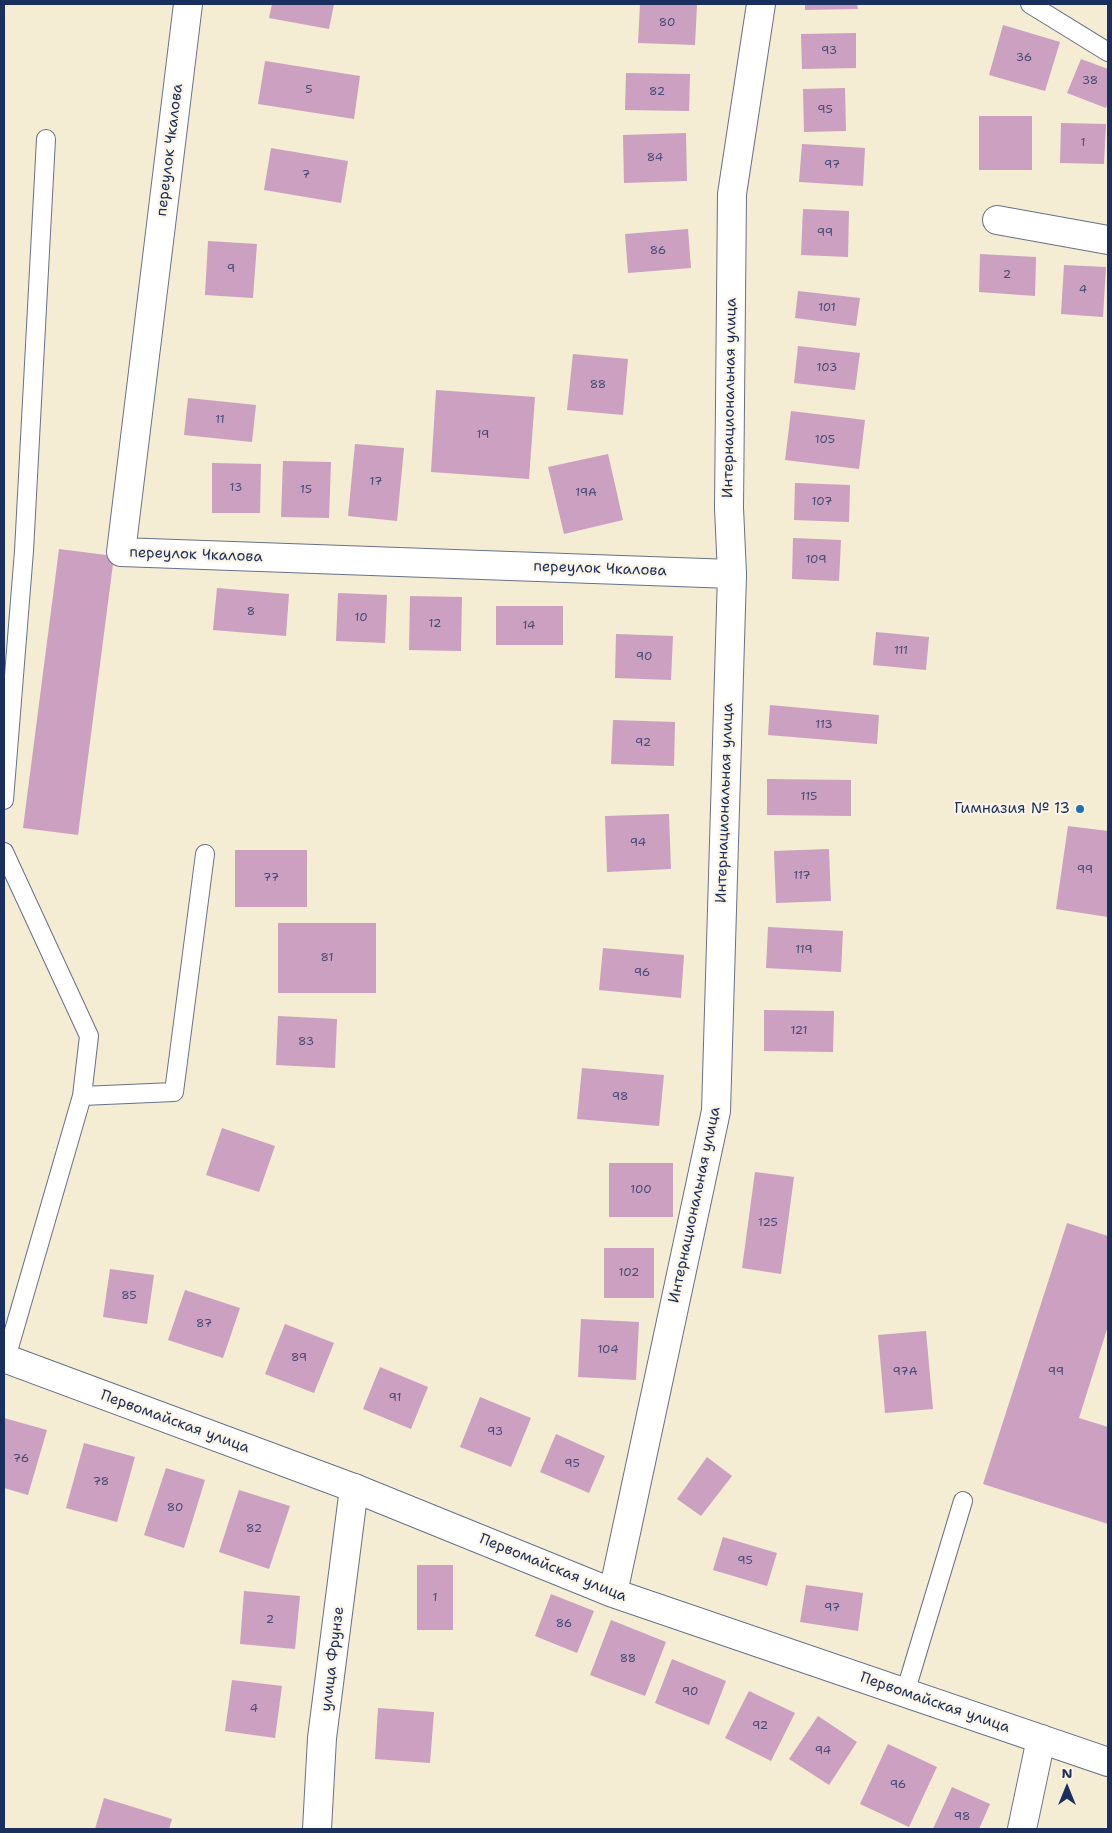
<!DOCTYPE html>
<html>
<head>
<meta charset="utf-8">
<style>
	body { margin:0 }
	#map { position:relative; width:1112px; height:1833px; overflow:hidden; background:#f4ecd3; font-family:"Shantell Sans",sans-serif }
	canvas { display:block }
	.frame { position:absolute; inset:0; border:5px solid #1b2f5e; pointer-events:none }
	.north { position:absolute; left:1042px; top:1763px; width:50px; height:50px; -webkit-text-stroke:4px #fcf5e5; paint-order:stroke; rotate:0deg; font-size:14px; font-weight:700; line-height:20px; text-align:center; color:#1b2f5e }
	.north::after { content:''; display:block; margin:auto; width:18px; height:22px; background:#1b2f5e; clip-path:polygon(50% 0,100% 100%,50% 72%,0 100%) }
</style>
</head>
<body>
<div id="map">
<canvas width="1112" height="1833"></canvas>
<div class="frame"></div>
<div class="north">N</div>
</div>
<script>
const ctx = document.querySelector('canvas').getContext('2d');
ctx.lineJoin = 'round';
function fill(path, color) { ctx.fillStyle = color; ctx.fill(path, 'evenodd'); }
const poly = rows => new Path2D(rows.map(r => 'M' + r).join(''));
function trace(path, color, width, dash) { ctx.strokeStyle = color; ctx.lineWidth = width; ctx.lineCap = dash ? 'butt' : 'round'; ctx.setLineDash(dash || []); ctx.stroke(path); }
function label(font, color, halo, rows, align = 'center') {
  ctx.font = font + ' "Shantell Sans",sans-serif'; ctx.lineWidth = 4.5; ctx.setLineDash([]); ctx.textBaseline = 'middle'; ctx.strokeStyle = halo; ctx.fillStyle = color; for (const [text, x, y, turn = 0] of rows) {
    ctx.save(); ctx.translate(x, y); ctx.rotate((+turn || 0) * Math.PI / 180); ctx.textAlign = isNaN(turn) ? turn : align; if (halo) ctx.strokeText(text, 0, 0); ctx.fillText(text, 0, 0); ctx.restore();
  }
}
const building = poly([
	[272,4,334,4,329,29,269,18],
	[640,4,697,4,695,45,638,43],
	[805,4,857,4,858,9,805,10],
	[1003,25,1060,42,1045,91,989,75],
	[856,33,856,68,802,69,801,34],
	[1081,59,1108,69,1108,101,1106,108,1067,93],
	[265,61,360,76,354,119,258,104],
	[626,73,690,74,689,111,625,110],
	[845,88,846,131,804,132,803,89],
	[979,116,1032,116,1032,170,979,170],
	[1061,123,1106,124,1104,164,1060,163],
	[686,133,687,181,624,183,623,135],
	[802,144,865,148,863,186,799,182],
	[271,148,348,161,341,203,264,190],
	[803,209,849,211,848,257,801,255],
	[688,229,691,268,628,273,625,234],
	[208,241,257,244,253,298,205,295],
	[980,254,1036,257,1035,296,979,292],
	[1064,265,1106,267,1103,317,1061,314],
	[798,291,860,298,856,326,795,318],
	[798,346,860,353,855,390,794,383],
	[573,354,628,359,623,415,567,410],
	[436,390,535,397,529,479,431,472],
	[188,398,256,405,252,442,184,435],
	[791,411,865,420,859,469,785,460],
	[355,444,404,448,397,521,348,516],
	[608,454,623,520,564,534,548,467],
	[283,461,331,462,329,518,281,517],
	[212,463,261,464,260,513,212,513],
	[795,483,850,485,849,522,794,520],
	[793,538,841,540,839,581,792,579],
	[59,549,114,556,78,835,23,828],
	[217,588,289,594,286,636,213,630],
	[338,593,387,595,385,643,336,641],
	[410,596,462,597,461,651,409,650],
	[496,606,563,606,563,645,496,645],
	[876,632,929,637,926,670,873,665],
	[616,634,673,636,671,680,615,678],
	[770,705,879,715,877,744,768,735],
	[613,720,675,722,674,766,611,764],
	[767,779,851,780,851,816,767,815],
	[669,814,671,869,607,872,605,816],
	[1068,826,1108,831,1108,917,1056,909],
	[829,849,831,901,776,903,774,851],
	[235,850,307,850,307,907,235,907],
	[278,923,376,923,376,993,278,993],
	[768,927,843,931,841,972,766,968],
	[603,948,684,955,681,998,599,990],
	[764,1010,834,1011,833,1052,764,1051],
	[278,1016,337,1019,335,1068,276,1065],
	[582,1068,664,1075,659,1126,577,1119],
	[222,1128,275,1146,259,1192,206,1175],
	[609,1163,673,1163,673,1217,609,1217],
	[755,1172,794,1177,781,1274,742,1268],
	[1067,1223,1108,1236,1108,1326,1079,1418,1108,1427,1108,1524,983,1484],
	[604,1248,654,1248,654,1298,604,1298],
	[110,1269,154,1275,147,1324,103,1317],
	[185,1290,240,1308,223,1358,168,1340],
	[581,1319,639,1322,636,1380,578,1377],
	[285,1324,334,1343,314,1393,265,1374],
	[926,1331,933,1409,885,1413,878,1335],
	[380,1367,428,1387,411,1429,363,1409],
	[480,1397,531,1418,511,1467,460,1447],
	[4,1418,47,1430,28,1495,4,1488],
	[556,1434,605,1456,589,1493,540,1472],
	[84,1443,135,1457,117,1522,66,1508],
	[707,1457,732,1476,701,1516,677,1499],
	[166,1468,205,1480,184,1548,144,1535],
	[239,1490,290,1506,269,1569,219,1552],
	[723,1537,777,1553,767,1586,713,1570],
	[417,1565,453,1565,453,1630,417,1630],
	[806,1585,863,1593,858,1631,800,1622],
	[244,1591,300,1596,295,1649,240,1644],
	[551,1594,594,1611,577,1653,535,1636],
	[611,1620,666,1642,645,1696,590,1675],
	[672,1659,726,1681,709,1725,655,1703],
	[232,1680,282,1686,275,1738,225,1731],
	[749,1691,795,1713,771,1761,725,1738],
	[378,1708,434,1712,430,1763,375,1759],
	[818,1716,857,1742,829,1785,789,1759],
	[888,1744,937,1767,909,1827,860,1804],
	[952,1787,990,1804,979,1829,933,1829],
	[104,1798,172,1819,169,1829,95,1829]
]);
const lane = poly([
	[1030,4,1108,52],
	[4,800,24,551,46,139],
	[4,852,89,1036,82,1096,6,1358],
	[82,1096,174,1092,205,854],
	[905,1693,963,1501]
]);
const street = poly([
	[188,4,121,552,732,574],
	[997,220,1108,240],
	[317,1829,322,1738,354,1488],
	[1022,1829,1041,1739]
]);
const secondary = poly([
	[4,1358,354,1488,613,1593,1108,1762],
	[613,1593,716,1111,732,574,729,508,732,194,761,4]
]);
const markers = [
	[1080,809,5,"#1f6fb2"]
];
const numberNames = [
	["80",667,23],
	["93",829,51],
	["36",1024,58],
	["38",1090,81],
	["5",309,90],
	["82",657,92],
	["95",825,110],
	["1",1083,143],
	["84",655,158],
	["97",832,165],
	["7",306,175],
	["99",825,233],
	["86",658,251],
	["9",231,269],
	["2",1007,275],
	["4",1083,290],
	["101",827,308],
	["103",827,368],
	["88",598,385],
	["11",220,420],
	["19",483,435],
	["105",825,440],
	["17",376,482],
	["13",236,488],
	["15",306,490],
	["19А",586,493],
	["107",822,502],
	["109",816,560],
	["8",251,612],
	["10",361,618],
	["12",435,624],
	["14",529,626],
	["111",901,651],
	["90",644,657],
	["113",824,725],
	["92",643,743],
	["115",809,797],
	["94",638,843],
	["99",1085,870],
	["117",802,876],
	["77",271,878],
	["119",804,950],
	["81",327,958],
	["96",642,973],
	["121",799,1031],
	["83",306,1042],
	["98",620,1097],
	["100",641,1190],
	["125",768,1223],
	["102",629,1273],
	["85",129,1296],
	["87",204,1324],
	["104",608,1350],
	["89",299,1358],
	["97А",905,1372],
	["99",1056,1372],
	["91",395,1398],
	["93",495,1432],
	["76",21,1459],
	["95",572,1464],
	["78",101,1482],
	["80",175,1508],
	["82",254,1529],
	["95",745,1561],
	["1",435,1598],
	["97",832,1608],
	["2",270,1620],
	["86",564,1624],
	["88",628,1659],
	["90",690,1692],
	["4",254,1709],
	["92",760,1726],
	["94",823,1751],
	["96",898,1785],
	["98",962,1817]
];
const streetNames = [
	["переулок Чкалова",170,150,-83],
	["Интернациональная улица",730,398,-89],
	["переулок Чкалова",196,555,2],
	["переулок Чкалова",600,569,2],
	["Интернациональная улица",725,803,-88],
	["Интернациональная улица",695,1205,-78],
	["Первомайская улица",175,1422,20],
	["Первомайская улица",553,1568,22],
	["улица Фрунзе",333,1659,-83],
	["Первомайская улица",935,1703,19]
];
const poiNames = [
	["Гимназия № 13",1070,809]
];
fill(building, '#cba0c0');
trace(lane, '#677187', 20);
trace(street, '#677187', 30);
trace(secondary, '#677187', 30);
trace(lane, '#fff', 18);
trace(street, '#fff', 28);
trace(secondary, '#fff', 28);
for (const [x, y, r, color] of markers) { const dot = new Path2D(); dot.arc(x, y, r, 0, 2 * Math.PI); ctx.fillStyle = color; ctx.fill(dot); trace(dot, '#fcf5e5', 2); }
label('12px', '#474b76', null, numberNames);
label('15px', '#1b2f5e', '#fcf5e5', streetNames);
label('15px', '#1b2f5e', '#fcf5e5', poiNames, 'right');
</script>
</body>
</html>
